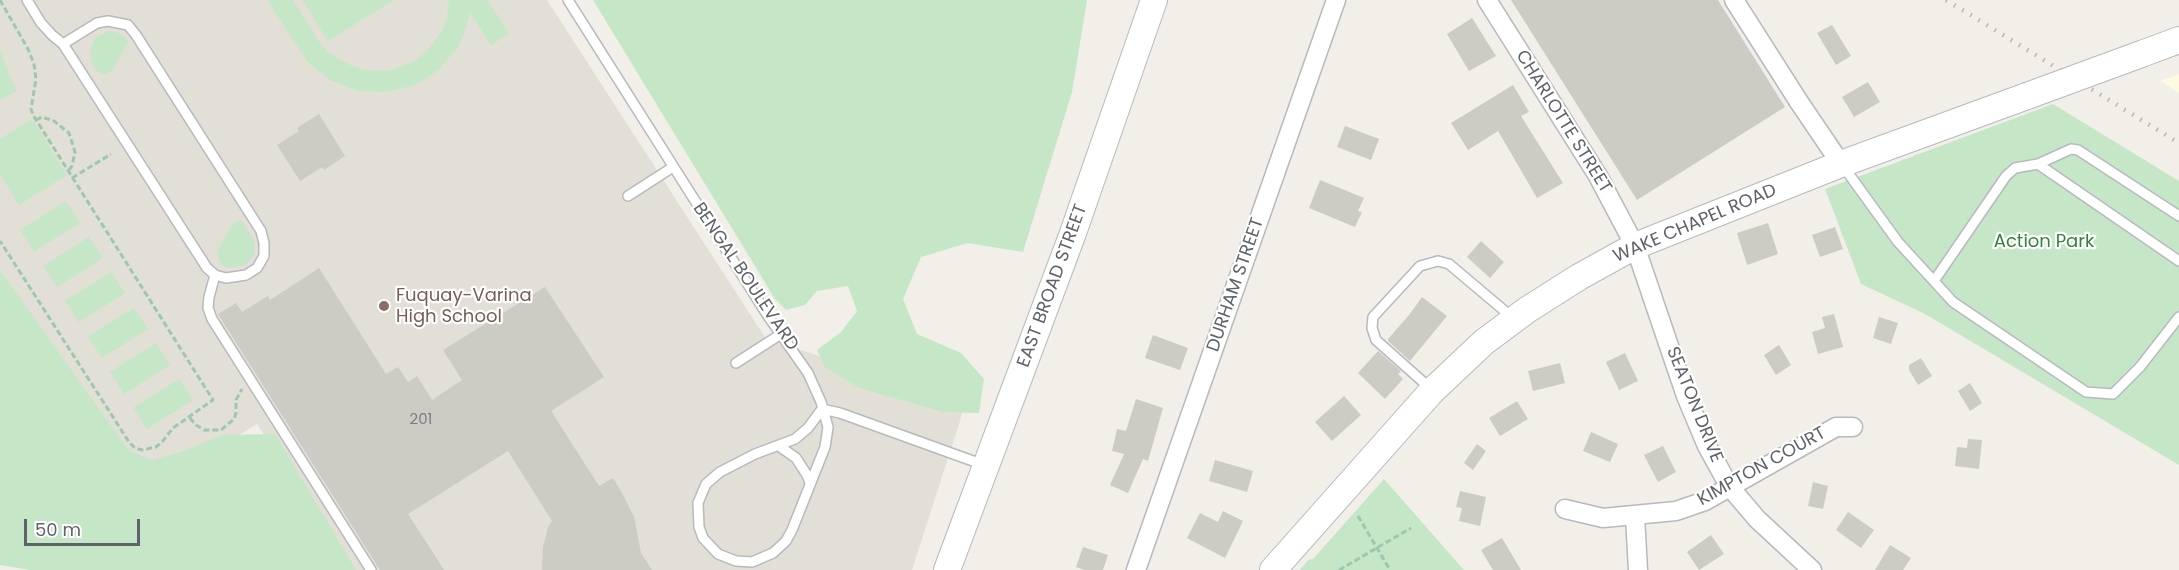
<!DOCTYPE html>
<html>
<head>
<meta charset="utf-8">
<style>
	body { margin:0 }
	#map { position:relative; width:2179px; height:570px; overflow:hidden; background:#f1efe8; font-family:Poppins,sans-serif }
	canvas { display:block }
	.scale { position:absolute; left:24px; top:519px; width:116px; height:27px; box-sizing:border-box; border:3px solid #5f6268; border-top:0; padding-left:8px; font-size:18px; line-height:21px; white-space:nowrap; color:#5f6268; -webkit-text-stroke:4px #fff; paint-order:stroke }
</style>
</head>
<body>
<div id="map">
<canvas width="2179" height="570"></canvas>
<div class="scale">50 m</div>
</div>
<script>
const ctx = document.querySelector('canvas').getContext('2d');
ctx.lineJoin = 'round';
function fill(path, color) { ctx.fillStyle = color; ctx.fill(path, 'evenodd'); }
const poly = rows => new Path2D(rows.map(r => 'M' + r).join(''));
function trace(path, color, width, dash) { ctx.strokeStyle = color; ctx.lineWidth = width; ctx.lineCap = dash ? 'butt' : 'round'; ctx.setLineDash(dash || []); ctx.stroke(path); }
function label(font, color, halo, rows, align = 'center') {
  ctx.font = font + ' Poppins,sans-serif'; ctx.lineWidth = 4.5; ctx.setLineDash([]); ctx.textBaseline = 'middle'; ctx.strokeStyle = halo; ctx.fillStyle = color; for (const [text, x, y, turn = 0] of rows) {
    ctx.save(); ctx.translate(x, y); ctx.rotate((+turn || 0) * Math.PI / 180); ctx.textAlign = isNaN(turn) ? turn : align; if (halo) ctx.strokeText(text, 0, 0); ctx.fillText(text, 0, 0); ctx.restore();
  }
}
const commercial = poly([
	[2179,74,2179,93,2160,81]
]);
const education = poly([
	[0,0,547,0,766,339,966,402,912,570,349,570,257,424,147,492,0,273]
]);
const green = poly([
	[267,0,293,0,320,43,329,53,352,66,365,70,391,70,416,60,426,52,442,31,447,18,449,0,488,0,509,34,491,45,470,12,464,34,458,47,439,69,427,78,415,85,386,92,357,91,330,80,307,61],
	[302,0,394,0,328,41],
	[593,0,1087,0,1072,92,1023,252,968,243,921,257,903,299,917,334,961,353,984,379,979,413,943,412,859,388,825,367,817,350,841,332,857,311,848,286,817,291,805,305,786,310,775,299],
	[109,31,117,32,127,39,128,42,113,70,106,74,102,74,96,70,92,64,90,49,96,37],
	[0,49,16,91,0,101],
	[2053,104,2179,181,2179,465,1925,314,1861,284,1825,189],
	[32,119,67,175,19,205,0,174,0,139],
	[66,201,80,223,34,251,20,230],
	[240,220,243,222,254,241,254,255,245,265,231,268,223,266,219,262,217,252,233,223],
	[89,237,103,258,57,287,43,266],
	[0,270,129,451,151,460,181,452,223,435,275,434,356,570,30,570,0,565],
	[111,272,125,293,79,322,65,301],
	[134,308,148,329,102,358,88,336],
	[156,343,170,365,124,394,110,372],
	[179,379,193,400,147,429,133,408],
	[1384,479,1464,570,1300,570,1308,560,1313,559]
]);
const building = poly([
	[1511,0,1718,0,1785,107,1637,200],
	[1472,18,1496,56,1469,71,1447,34],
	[1832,25,1851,56,1836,65,1817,33],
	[1868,82,1880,102,1854,117,1842,97],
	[1513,85,1529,112,1521,116,1563,183,1537,198,1498,131,1468,150,1451,123],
	[319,114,345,156,324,170,322,167,300,181,277,145,299,131,297,128],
	[1345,126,1379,139,1371,160,1337,147],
	[1320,180,1364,198,1358,211,1362,212,1355,227,1309,208],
	[1768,223,1778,254,1747,265,1737,233],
	[1835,227,1843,249,1820,257,1812,235],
	[1481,241,1504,262,1490,278,1467,257],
	[319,268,386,374,398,367,408,382,417,376,432,400,462,380,443,350,545,287,604,377,551,411,599,486,613,478,622,493,634,517,641,553,652,570,542,570,543,547,548,527,552,521,508,451,408,514,444,570,380,570,218,314,236,303,242,312,268,296,270,300],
	[1422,297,1447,316,1410,361,1388,341,1388,339,1409,315],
	[1834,314,1843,347,1818,354,1812,332,1825,328,1822,317],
	[1879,317,1898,323,1891,344,1873,338],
	[1153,335,1188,348,1180,370,1145,358],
	[1779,345,1791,365,1776,375,1764,355],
	[1378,351,1401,371,1398,374,1403,379,1385,399,1358,373],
	[1625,353,1638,381,1619,390,1606,362],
	[1921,358,1932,376,1918,385,1909,370,1909,365],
	[1560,363,1565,383,1533,391,1528,371],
	[1970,383,1982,403,1970,411,1958,391],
	[1344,396,1361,415,1332,441,1315,422],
	[1136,399,1163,408,1148,461,1143,459,1128,493,1110,485,1124,454,1112,451,1117,429,1126,431],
	[1517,401,1528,419,1500,436,1489,418],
	[1591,432,1618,444,1610,462,1583,451],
	[1968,439,1982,440,1979,469,1955,466,1957,447,1967,448],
	[1477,444,1486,451,1473,470,1464,463],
	[1663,446,1676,472,1658,482,1644,455],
	[1215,460,1253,471,1247,492,1209,481],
	[1813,482,1828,486,1823,509,1808,506],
	[1460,491,1486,497,1480,526,1459,521,1462,508,1456,507],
	[1223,511,1243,521,1225,558,1187,538,1200,513,1218,522],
	[1848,512,1874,530,1861,548,1836,530],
	[1711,535,1724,554,1699,570,1687,552],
	[1502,538,1521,570,1493,570,1481,550],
	[1890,545,1911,558,1903,570,1875,570],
	[1083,547,1108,555,1103,570,1084,570,1076,567]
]);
const path = poly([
	[0,0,28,49,34,64,36,79,31,109,33,115,213,400,173,428,162,442,156,447,142,450,135,448,129,442,0,241],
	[36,120,42,117,54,121,69,133,75,152,72,166,68,171],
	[72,178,111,154],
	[190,418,196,425,204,430,221,430,234,419,236,413,236,400,242,389],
	[1358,516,1390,570],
	[1339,570,1411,528]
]);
const service = poly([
	[27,0,41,23,52,35,63,44],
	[568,0,768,316,808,373,821,402,828,427,825,447,792,530,786,541,773,553,752,562,736,561,718,554,703,538,699,527,698,503,706,484,720,472,755,454,795,439,808,428,822,409],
	[108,21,128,25,136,35,261,231,264,243,264,256,257,268,246,275,226,278,215,275,207,268,63,44,97,23,108,21],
	[2038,164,2179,261],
	[1843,166,1898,242,1953,302,2086,392,2113,394,2140,367,2179,317],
	[628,196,673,167],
	[215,275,209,297,208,308,212,319,371,570],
	[1934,281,2006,176,2015,168,2038,164,2071,149,2078,150,2179,216],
	[736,363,781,334],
	[1431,389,1376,340,1372,328,1373,317,1420,266,1438,261,1449,264,1513,318],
	[822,409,840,413,984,465],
	[779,446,796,458,807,475,810,483]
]);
const minor = poly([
	[1487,0,1598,176,1635,246,1686,396,1707,446,1729,486,1757,519,1812,570],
	[1734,0,1799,102,1841,164],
	[1565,509,1603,518,1676,511,1705,501,1836,427,1853,427],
	[1635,516,1638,570],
	[1136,570,1336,0]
]);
const secondary = poly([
	[2144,53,2179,40],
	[947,570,1073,233,1154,0],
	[1273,570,1432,391,1484,342,1527,310,1579,277,1635,246,1841,164,2027,96]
]);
const rail = poly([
	[1946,0,2179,143]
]);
const secondaryBridge = poly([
	[2027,96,2144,53]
]);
const markers = [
	[384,306,6,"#8d6e63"]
];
const numberNames = [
	["201",421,420]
];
const streetNames = [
	["CHARLOTTE STREET",1563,122,58],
	["WAKE CHAPEL ROAD",1695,224,-23],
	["BENGAL BOULEVARD",745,277,56],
	["DURHAM STREET",1236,285,-71],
	["EAST BROAD STREET",1053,286,-70],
	["SEATON DRIVE",1694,405,68],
	["KIMPTON COURT",1762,467,-29]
];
const parkNames = [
	["Action Park",2044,242]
];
const educationNames = [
	["Fuquay-Varina",396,296],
	["High School",396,317]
];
fill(commercial, '#fef9e0');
fill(education, '#e1dfd6');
fill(green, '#c5e7c8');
fill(building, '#cccbc4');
trace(service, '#b8b9be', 12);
trace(minor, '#b8b9be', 21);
trace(secondary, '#b6b9bf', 28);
trace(path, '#9ec8ae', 3, [6, 3]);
trace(service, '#fff', 9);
trace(minor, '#fff', 18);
trace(secondary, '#fff', 26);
trace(rail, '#b6b6b8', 4.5, [1.5, 8]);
trace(secondaryBridge, '#b6b9bf', 28, []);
trace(secondaryBridge, '#fff', 26);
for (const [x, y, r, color] of markers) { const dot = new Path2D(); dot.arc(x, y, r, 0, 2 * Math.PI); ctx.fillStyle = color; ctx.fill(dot); trace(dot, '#fff', 2); }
label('15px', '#7a7c7f', null, numberNames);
label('18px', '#5f6268', '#fff', streetNames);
label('18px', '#35813f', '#fff', parkNames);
label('18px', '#785e54', '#fff', educationNames, 'left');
</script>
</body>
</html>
